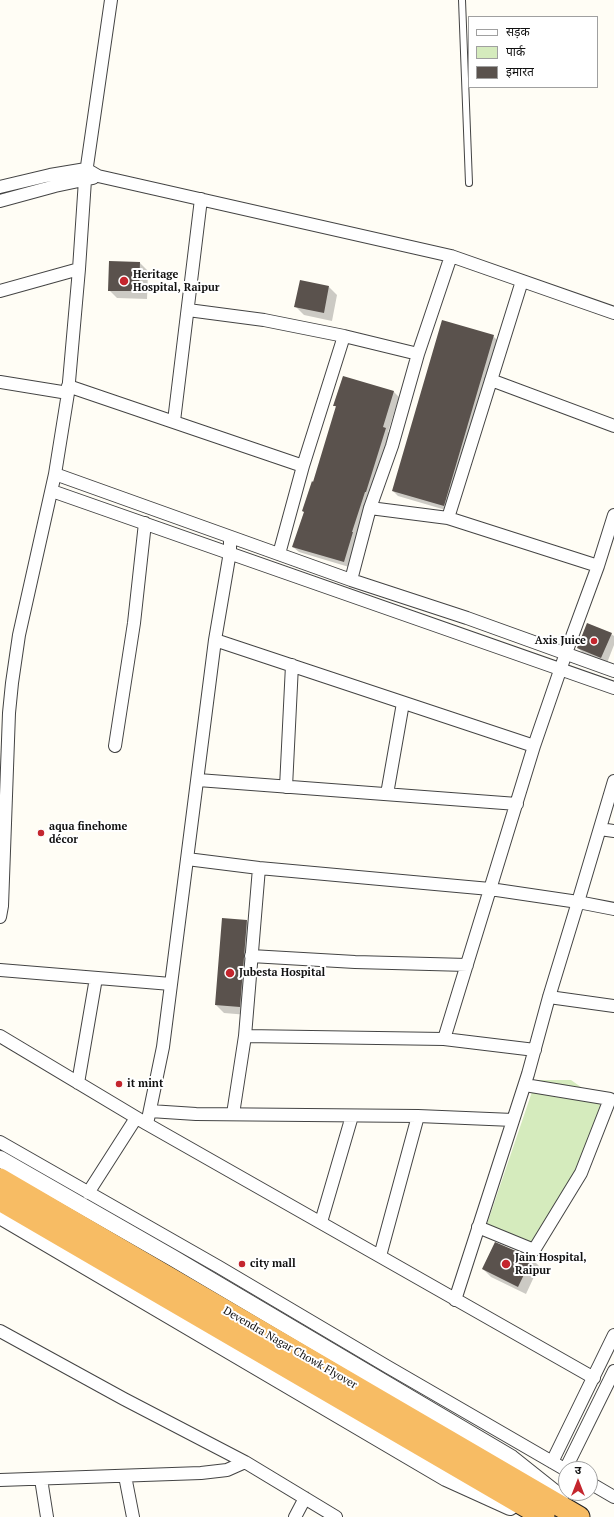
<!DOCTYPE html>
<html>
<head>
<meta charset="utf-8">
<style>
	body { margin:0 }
	#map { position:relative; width:614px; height:1517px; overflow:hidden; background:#fffdf5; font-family:"PT Serif","Noto Sans Devanagari",serif }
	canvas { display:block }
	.legend { position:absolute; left:468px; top:16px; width:130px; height:72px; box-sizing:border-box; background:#fff; border:1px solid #a0a0a0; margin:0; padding:5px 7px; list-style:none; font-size:12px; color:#111 }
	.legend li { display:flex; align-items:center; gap:8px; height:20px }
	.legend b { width:20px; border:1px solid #a0a0a0 }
	.north { position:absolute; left:558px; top:1461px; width:40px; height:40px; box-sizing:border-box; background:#fff; border:1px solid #a0a0a0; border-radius:50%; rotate:0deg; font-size:11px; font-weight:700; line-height:16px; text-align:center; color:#111 }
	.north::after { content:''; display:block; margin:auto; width:14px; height:18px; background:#c4262e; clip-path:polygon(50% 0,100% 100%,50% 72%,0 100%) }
</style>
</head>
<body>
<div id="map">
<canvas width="614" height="1517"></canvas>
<ul class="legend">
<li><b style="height:5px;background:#fff"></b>सड़क</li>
<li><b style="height:11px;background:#d5ebbd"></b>पार्क</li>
<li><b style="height:11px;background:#5a524d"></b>इमारत</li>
</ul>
<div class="north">उ</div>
</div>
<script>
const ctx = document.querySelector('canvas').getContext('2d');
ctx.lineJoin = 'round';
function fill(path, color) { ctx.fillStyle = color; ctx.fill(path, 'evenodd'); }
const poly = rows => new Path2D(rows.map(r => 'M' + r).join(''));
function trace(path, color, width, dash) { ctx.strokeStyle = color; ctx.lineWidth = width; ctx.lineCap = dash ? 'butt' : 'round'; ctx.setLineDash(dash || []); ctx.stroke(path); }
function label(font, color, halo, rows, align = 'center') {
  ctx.font = font + ' "PT Serif",serif'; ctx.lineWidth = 4; ctx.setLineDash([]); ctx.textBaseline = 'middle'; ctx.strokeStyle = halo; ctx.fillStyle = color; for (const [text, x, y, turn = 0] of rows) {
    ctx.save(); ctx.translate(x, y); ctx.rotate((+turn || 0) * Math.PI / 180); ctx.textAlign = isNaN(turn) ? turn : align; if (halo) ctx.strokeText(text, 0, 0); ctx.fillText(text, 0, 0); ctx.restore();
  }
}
const green = poly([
	[536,1080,571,1080,595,1097,608,1117,534,1251,485,1230]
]);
const shadow = poly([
	[140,263,148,271,147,299,117,298,109,290],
	[329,287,337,295,332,321,304,315,296,307],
	[493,336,498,341,449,511,398,496,393,491],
	[343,377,394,392,399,397,388,432,391,434,349,567,299,552,293,547,337,408,334,405],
	[611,634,614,636,614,645,607,663,583,653,578,648],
	[247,921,255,929,248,1015,224,1013,216,1005],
	[531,1258,539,1266,526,1294,491,1277,483,1269]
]);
const building = poly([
	[109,261,140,262,139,291,108,291],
	[300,280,329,286,324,313,294,307],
	[442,320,494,335,444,506,392,491],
	[343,376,394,391,383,427,386,428,366,492,365,492,352,532,353,532,344,562,292,547,304,512,302,511,312,481,313,482,336,406,333,406],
	[587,623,612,633,601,658,577,648],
	[222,918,247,920,240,1007,215,1005],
	[495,1242,532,1258,518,1287,482,1269]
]);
const service = poly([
	[462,0,469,183]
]);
const minor = poly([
	[0,187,50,175,86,169,98,176,451,256,614,313],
	[0,201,55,186,93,178],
	[522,281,448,518,598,566,614,515],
	[0,291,79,269],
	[188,310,264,320,344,336,418,354],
	[491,380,614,426],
	[0,382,68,393],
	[68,386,303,466],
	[174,421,201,199],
	[55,474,351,580,467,618,614,671],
	[52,491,614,688],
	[370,508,448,518],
	[279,554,303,466,344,336],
	[351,580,370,508,392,446,418,354,451,256],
	[215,640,534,746,444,1039],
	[115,746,134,623,145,523],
	[534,746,566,653,598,566],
	[198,780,517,804],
	[286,787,292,665],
	[387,794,403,703],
	[600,829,614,831],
	[187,859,259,868,490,889,578,902,614,909],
	[0,917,2,906,9,713,12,683,19,635,55,474,68,393,79,269,85,180,111,0],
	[251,956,355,962,467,965],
	[0,970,171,984],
	[549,997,614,1006],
	[0,1036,147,1124,594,1378],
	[245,1036,444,1039,535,1050],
	[78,1083,96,978],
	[150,1111,196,1114,418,1116,513,1120],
	[233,1114,245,1036,259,868],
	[147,1124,163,1047,215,640,230,552,230,537],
	[0,1142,219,1267,388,1367,566,1470],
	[88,1193,136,1118],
	[321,1222,352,1116],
	[478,1227,534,1250,581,1173,610,1099,525,1085],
	[380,1256,418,1116],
	[455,1300,528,1074,549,997,578,902,614,781],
	[0,1331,124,1399,245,1462,336,1517],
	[552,1462,614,1335],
	[565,1470,614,1371],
	[125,1476,133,1517],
	[41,1479,47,1517],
	[0,1480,201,1473,227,1470,245,1462],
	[590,1483,614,1497],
	[295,1517,305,1498]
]);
const tertiary = poly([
	[0,1159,173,1258,511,1458,560,1497],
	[0,1216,446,1478,510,1507]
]);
const trunk = poly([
	[0,1179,579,1517],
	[0,1200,544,1517]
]);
const markers = [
	[124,281,5,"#c4262e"],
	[594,641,4,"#c4262e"],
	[41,833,4,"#c4262e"],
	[230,973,5,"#c4262e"],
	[119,1084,4,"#c4262e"],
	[242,1264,4,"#c4262e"],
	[506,1264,5,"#c4262e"]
];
const poiNames = [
	["Heritage",133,275],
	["Hospital, Raipur",133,288],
	["Axis Juice",586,641,"right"],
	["aqua finehome",49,827],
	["décor",49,840],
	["Jubesta Hospital",239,973],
	["it mint",127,1084],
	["Jain Hospital,",515,1258],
	["Raipur",515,1271],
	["city mall",250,1264]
];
const streetNames = [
	["Devendra Nagar Chowk Flyover",290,1348,30]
];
fill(green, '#d5ebbd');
fill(shadow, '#0003');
fill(building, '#5a524d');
trace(service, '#444', 8);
trace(minor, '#444', 14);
trace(tertiary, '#444', 18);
trace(trunk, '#222', 23);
trace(service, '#fff', 6);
trace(minor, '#fff', 12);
trace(tertiary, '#fff', 16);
trace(trunk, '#f7bc64', 21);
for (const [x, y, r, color] of markers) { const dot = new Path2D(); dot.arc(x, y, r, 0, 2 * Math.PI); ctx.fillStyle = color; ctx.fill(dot); trace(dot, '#fff', 1.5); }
label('bold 11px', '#111', '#fff', poiNames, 'left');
label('11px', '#111', '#fff', streetNames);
</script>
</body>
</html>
